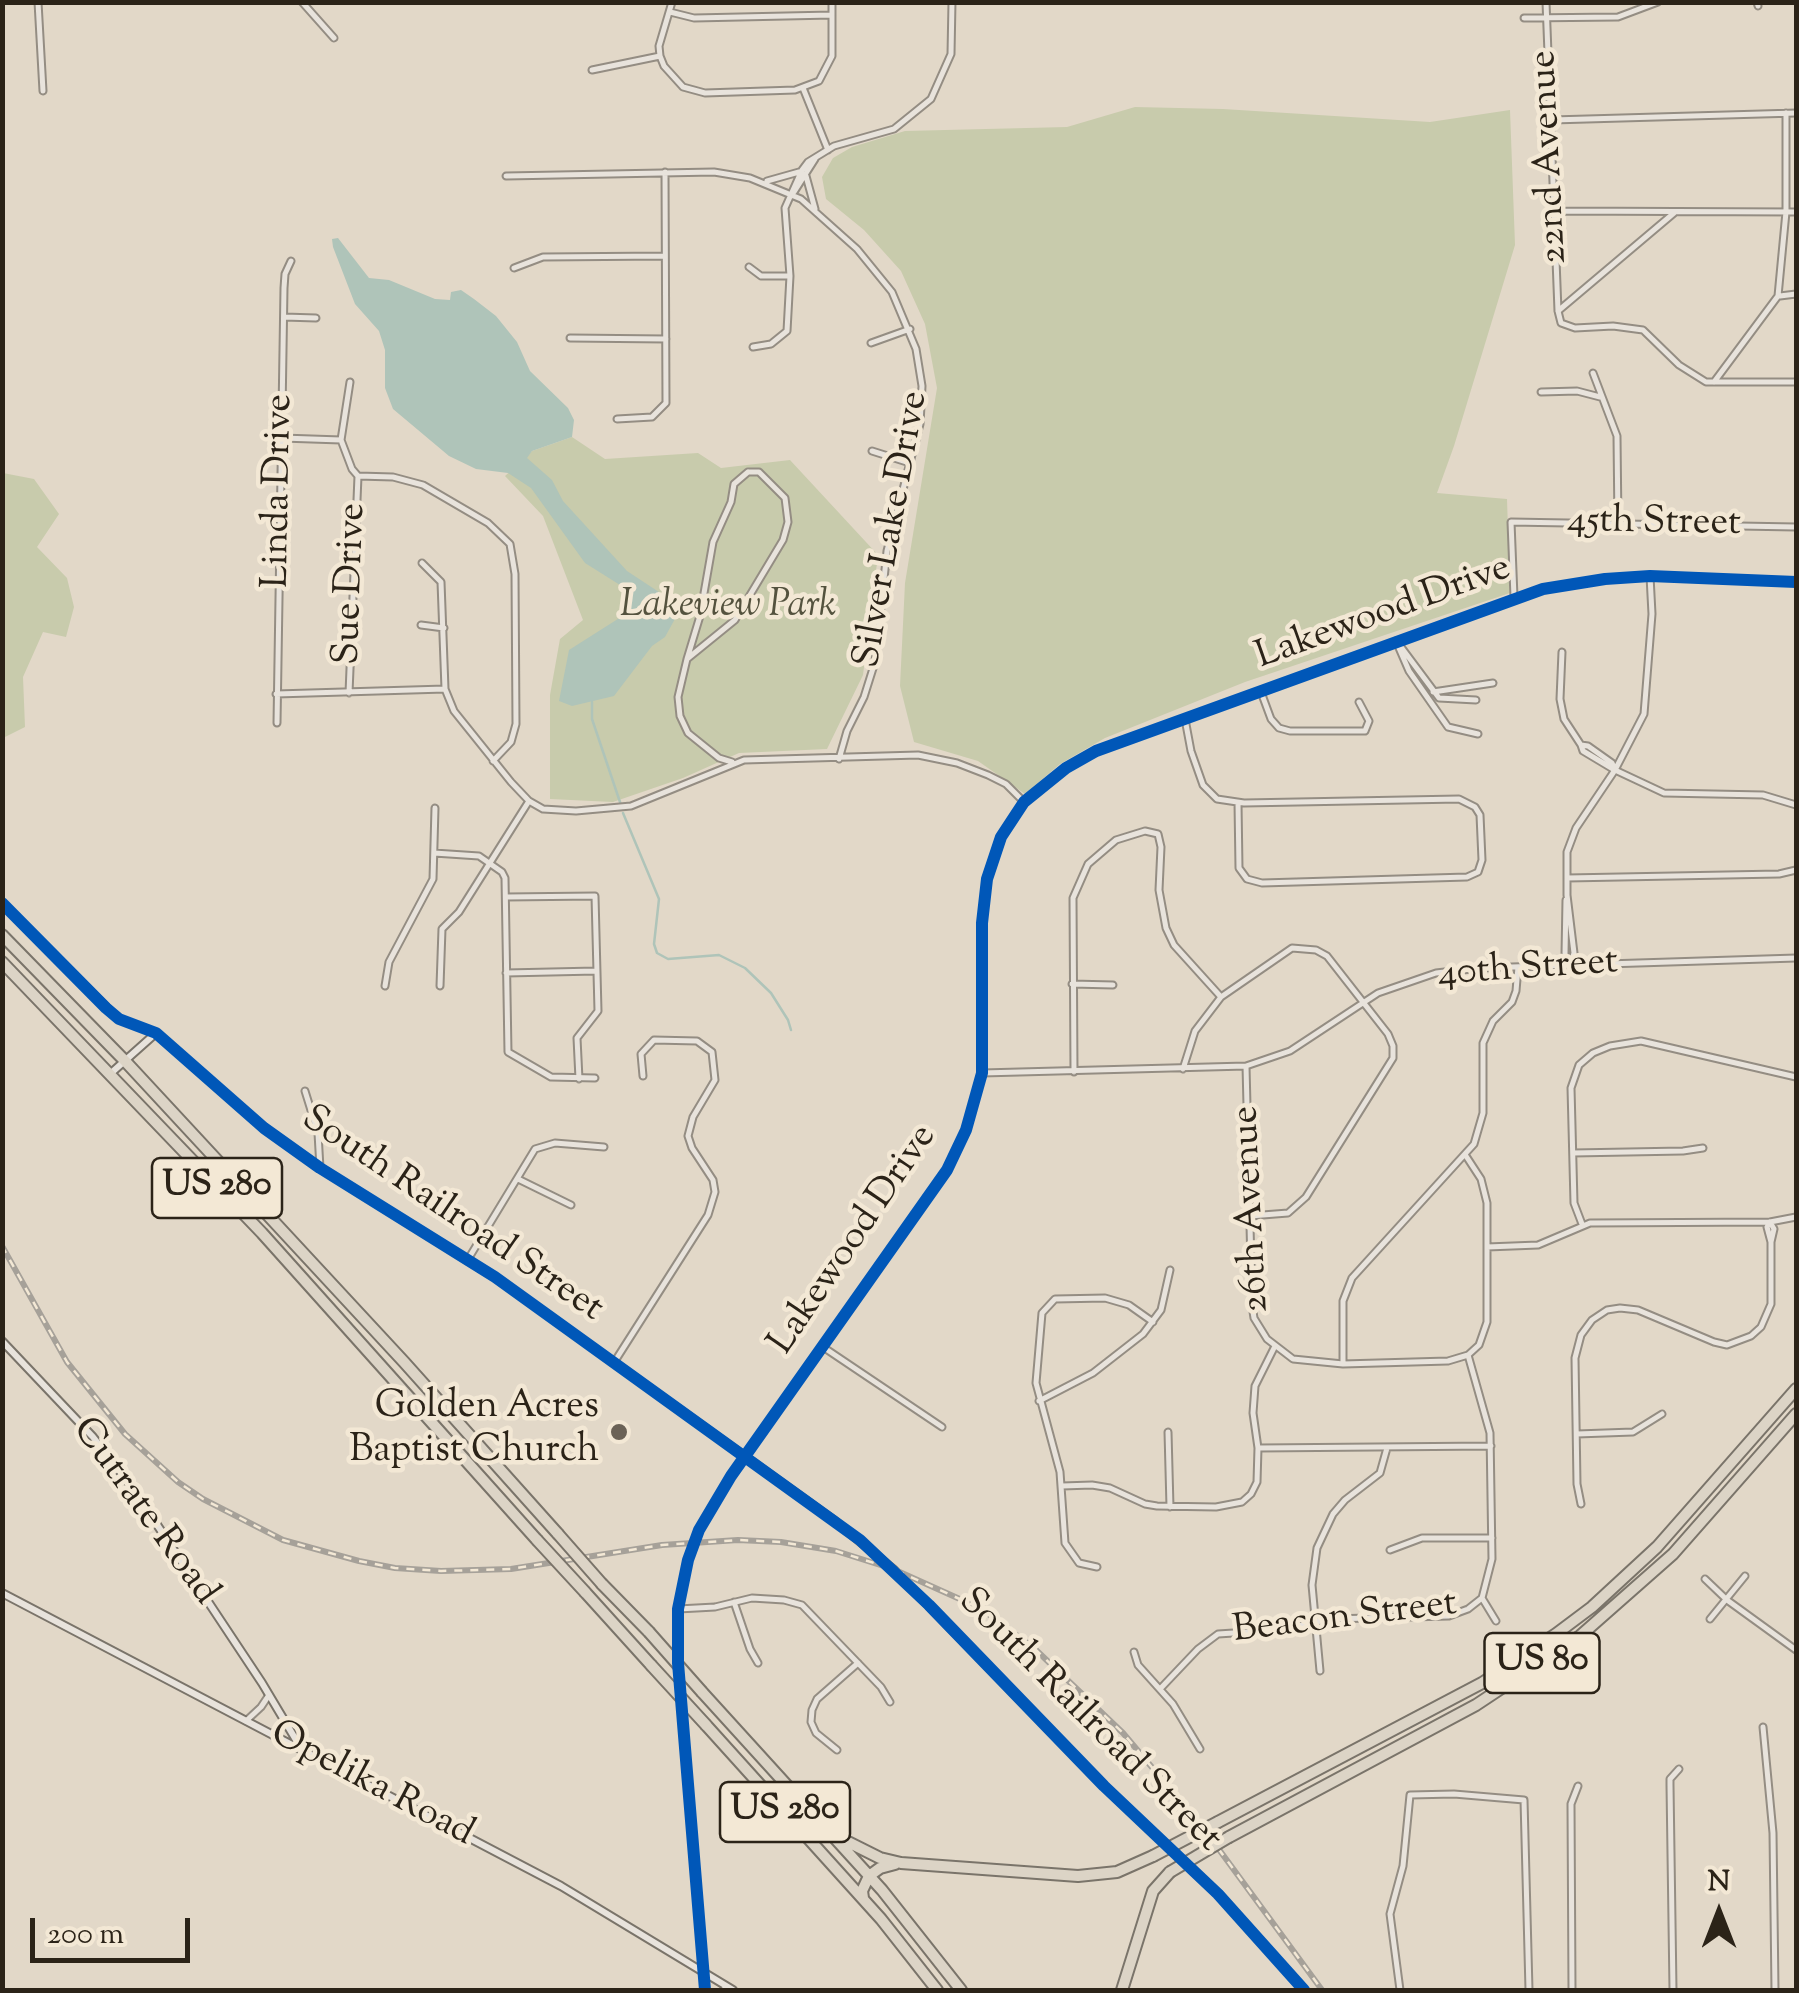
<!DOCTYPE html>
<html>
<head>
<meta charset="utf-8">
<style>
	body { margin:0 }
	#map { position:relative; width:1799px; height:1993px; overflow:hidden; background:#e2d8c8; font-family:"Sorts Mill Goudy",serif }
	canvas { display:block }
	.frame { position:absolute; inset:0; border:5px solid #2b2318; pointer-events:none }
	.north { position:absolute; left:1669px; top:1863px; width:100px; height:100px; -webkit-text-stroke:8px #f3e8d5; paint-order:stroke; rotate:0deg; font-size:28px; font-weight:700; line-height:40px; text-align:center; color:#2b2318 }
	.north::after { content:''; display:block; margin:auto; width:35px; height:45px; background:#2b2318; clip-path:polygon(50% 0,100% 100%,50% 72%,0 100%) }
	.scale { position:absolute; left:30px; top:1918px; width:160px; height:45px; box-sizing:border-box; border:5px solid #2b2318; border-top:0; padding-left:12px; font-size:30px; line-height:35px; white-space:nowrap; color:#2b2318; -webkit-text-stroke:8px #f3e8d5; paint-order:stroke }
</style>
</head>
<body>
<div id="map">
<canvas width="1799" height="1993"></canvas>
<div class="frame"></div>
<div class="north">N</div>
<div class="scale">200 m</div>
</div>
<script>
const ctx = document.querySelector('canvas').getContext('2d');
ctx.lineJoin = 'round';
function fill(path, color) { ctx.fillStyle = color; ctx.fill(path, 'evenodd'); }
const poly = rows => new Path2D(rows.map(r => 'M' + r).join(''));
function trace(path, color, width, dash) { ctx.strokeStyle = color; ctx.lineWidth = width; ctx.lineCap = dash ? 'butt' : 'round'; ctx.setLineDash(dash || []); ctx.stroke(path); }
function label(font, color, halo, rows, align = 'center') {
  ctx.font = font + ' "Sorts Mill Goudy",serif'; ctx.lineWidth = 9; ctx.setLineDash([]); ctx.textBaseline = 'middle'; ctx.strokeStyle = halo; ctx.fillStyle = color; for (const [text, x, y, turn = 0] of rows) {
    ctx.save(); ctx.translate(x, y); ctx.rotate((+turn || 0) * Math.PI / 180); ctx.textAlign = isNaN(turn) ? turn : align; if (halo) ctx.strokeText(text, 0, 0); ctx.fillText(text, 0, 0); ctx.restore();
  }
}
const green = poly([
	[1135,107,1223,109,1430,122,1510,110,1515,245,1454,446,1437,493,1507,499,1510,593,1245,682,1105,738,1060,764,1025,794,978,761,914,742,900,686,905,583,937,388,925,324,901,271,864,230,826,199,822,177,833,158,852,147,905,131,1067,127],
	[572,437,605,459,698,453,721,468,790,460,878,555,863,675,827,749,739,753,683,778,613,802,550,799,550,695,560,639,583,620,543,516,505,476,532,451],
	[3,473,34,479,59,514,37,547,67,578,74,607,66,637,43,632,23,677,25,727,3,738]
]);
const water = poly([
	[338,238,369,278,389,280,435,299,450,300,451,292,461,290,474,299,496,316,517,342,530,371,568,408,574,420,572,437,532,451,527,458,552,480,563,501,627,571,668,598,674,607,676,617,665,637,652,646,614,696,572,706,559,701,569,650,621,617,632,602,630,595,620,585,585,563,531,488,508,473,476,469,449,456,393,409,385,388,385,350,379,331,355,304,333,247,332,239]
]);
const stream = poly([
	[592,702,592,719,621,805],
	[623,813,659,899,654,944,657,953,668,959,719,955,745,968,771,993,788,1020,791,1030]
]);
const street = poly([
	[38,2,43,91],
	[302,2,334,38],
	[672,2,659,46,660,56,664,66,683,87,705,93,795,90,819,81,832,56,832,2],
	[1546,2,1558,311,1561,323,1575,328,1613,326,1643,330,1679,365,1706,382,1796,382],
	[1757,2,1758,6],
	[670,12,694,18,832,15],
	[1524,18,1618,17,1658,2],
	[592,70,660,56],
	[803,88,828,150],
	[1552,120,1796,113],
	[506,176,714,172,750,178,801,199,857,249,892,292,916,349,922,386,920,424,887,551,875,662,864,697,847,731,839,759],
	[806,176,815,209],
	[767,181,799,172],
	[794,192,815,159],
	[1555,211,1796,212],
	[749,267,761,276,790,276],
	[514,268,543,257,665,256],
	[1780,296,1796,294],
	[1558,311,1674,213],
	[284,317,316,318],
	[570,338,666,339],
	[871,343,910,329],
	[753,347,771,344,787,331,790,276,785,208,802,170,808,162,834,146,894,129,931,99,951,54,952,2],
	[1593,373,1617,436,1618,525],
	[1714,382,1778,296,1786,212,1786,113],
	[1541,392,1577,391,1600,397],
	[617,419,652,417,666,403,665,172],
	[282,438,341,440],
	[341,440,352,469,358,476,393,477,423,485,488,523,510,544,515,574,516,724,511,742,493,761],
	[341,440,350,382],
	[872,451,910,463],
	[748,472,759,472,785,498,788,522,783,540,735,620,687,659,700,616,713,542,731,502,734,484,748,472],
	[422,563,441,582,445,689,454,711,511,782,529,801,543,809,576,811,631,806,744,760,918,755,957,763,988,775,1006,784,1024,802],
	[1514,597,1511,522,1796,527],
	[421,625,444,628],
	[1396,641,1409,671,1448,727,1478,734],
	[1398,643,1439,698,1476,700],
	[1562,652,1560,699,1564,719,1581,745,1588,746,1612,763,1615,770,1664,793,1763,795,1796,805],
	[687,659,678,697,680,716,688,733,719,758,732,762],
	[1261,692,1271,719,1279,728,1290,731,1365,731,1369,721,1359,702],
	[1433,692,1493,683],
	[349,693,358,476],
	[276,694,445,689],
	[1185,719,1191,751,1203,785,1217,799,1244,803,1459,799,1475,807,1480,815,1482,860,1478,872,1467,877,1262,883,1247,879,1239,868,1238,803],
	[277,723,284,288,285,274,291,261],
	[1581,745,1583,751,1613,769],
	[434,853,479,856,502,872,505,878,508,1052,551,1077,595,1078],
	[1567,878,1779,874,1796,870],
	[506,897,595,896,598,1011,577,1038,579,1079],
	[1566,900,1565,954,1569,963],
	[2,903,119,1019,156,1033],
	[1570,966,1574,953,1567,895,1567,852,1576,828,1615,770,1644,714,1652,614,1650,576],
	[506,973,596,971],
	[1072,984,1113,985],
	[385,986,389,962,433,879,435,808],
	[440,986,442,929,459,912,529,801],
	[1246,1066,1252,1305,1254,1318,1267,1339,1293,1359,1343,1364,1448,1361,1468,1355,1479,1345,1487,1322,1487,1203,1481,1179,1466,1156],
	[1183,1069,1195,1031,1221,997,1292,948,1316,950,1327,956,1388,1034,1393,1046,1393,1058,1306,1197,1288,1213,1250,1216],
	[1074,1072,1073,898,1088,864,1116,840,1145,831,1158,834,1161,847,1159,890,1166,928,1174,945,1221,997],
	[982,1073,1246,1066,1290,1051,1378,993,1436,973,1480,968,1796,958],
	[305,1091,318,1133,320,1168],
	[1573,1153,1683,1151,1703,1148],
	[518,1179,571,1205],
	[1770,1222,1767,1227,1771,1242],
	[1582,1224,1574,1203,1571,1088,1579,1065,1593,1053,1610,1046,1641,1041,1796,1077],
	[1487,1247,1538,1245,1590,1223,1770,1222,1796,1217],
	[467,1261,535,1149,555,1143,604,1147],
	[823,1347,942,1427],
	[615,1361,708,1215,715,1192,713,1180,692,1148,688,1136,693,1117,715,1080,712,1052,697,1041,654,1040,641,1054,643,1076],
	[1343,1364,1343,1301,1352,1278,1474,1144,1483,1113,1483,1043,1493,1021,1512,1002,1516,991,1518,967],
	[1039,1401,1093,1373,1143,1334,1161,1310,1170,1270],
	[1168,1432,1170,1507],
	[1577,1434,1633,1432,1662,1414],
	[1259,1448,1491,1446],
	[1062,1486,1092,1485,1110,1488,1145,1504,1157,1506,1216,1507,1242,1502,1251,1494,1257,1482,1258,1448,1253,1413,1255,1386,1274,1348],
	[1581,1504,1577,1484,1575,1358,1581,1335,1592,1320,1607,1310,1620,1308,1638,1310,1714,1342,1727,1345,1751,1336,1761,1327,1771,1304,1771,1242,1774,1229,1770,1222],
	[1390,1550,1422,1538,1492,1538],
	[1097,1567,1079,1563,1065,1543,1060,1472,1036,1383,1042,1313,1055,1299,1105,1298,1129,1305,1153,1322],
	[1705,1579,1727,1600,1796,1650],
	[1482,1598,1496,1621],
	[734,1602,750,1649,758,1663],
	[678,1609,715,1607,752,1598,784,1600,802,1605,881,1687,890,1702],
	[1710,1619,1745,1576],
	[1134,1652,1138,1665,1173,1704,1200,1749],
	[1320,1671,1312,1585,1317,1548,1333,1514,1345,1500,1380,1473,1387,1448],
	[1160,1689,1198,1649,1218,1634,1280,1630,1330,1619,1449,1616,1468,1609,1482,1598,1492,1559,1490,1433,1468,1355],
	[246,1721,261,1707,269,1695],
	[1763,1727,1773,1833,1775,1990],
	[837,1750,816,1733,811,1722,812,1710,817,1699,858,1663],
	[1400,1990,1390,1914,1403,1866,1410,1795,1454,1794,1524,1800,1529,1990],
	[1572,1990,1571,1804,1578,1786],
	[1673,1990,1670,1785,1670,1779,1679,1769]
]);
const secondary = poly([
	[110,1074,156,1033,264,1128,320,1168,495,1277,835,1521,893,1569,1104,1786,1218,1894,1304,1990],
	[2,1341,93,1437,132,1487,262,1683,302,1750],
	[2,1593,561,1886,733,1990],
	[705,1990,678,1663,678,1609,688,1560,699,1530,731,1476,947,1170,966,1130,982,1073,982,923,987,879,1001,837,1024,802,1066,768,1096,751,1543,589,1605,579,1650,576,1796,582],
	[724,1990,725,1990]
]);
const highway = poly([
	[2,935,125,1061,404,1362,558,1534],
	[2,962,262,1233,537,1540],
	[602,1584,649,1632],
	[585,1592,651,1665],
	[702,1692,882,1890,961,1990],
	[706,1725,881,1919,937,1990],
	[1218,1822,1482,1683,1556,1634,1592,1607,1657,1547,1796,1389],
	[1229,1837,1476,1705,1580,1636,1673,1554,1796,1414],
	[844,1840,880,1858,901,1863,1078,1876,1117,1872,1153,1856],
	[863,1898,862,1891,869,1876,880,1868,895,1864],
	[1122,1990,1153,1891,1170,1872]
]);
const rail = poly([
	[2,1246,67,1362,125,1434,178,1482,203,1499,283,1540,359,1561,395,1568,441,1571,511,1569,662,1545,738,1540,781,1542,836,1551,893,1569,982,1609,1036,1650,1123,1733,1204,1829,1322,1990]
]);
const highwayBridge = poly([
	[558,1534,602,1584],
	[537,1540,585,1592],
	[649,1632,702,1692],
	[651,1665,706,1725],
	[1153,1856,1218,1822],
	[1170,1872,1229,1837]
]);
const cycleway = poly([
	[2,903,106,1008,119,1019,156,1033,264,1128,320,1168,495,1277,860,1540,929,1605,1104,1786,1218,1894,1304,1990],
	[705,1990,678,1663,678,1609,688,1560,699,1530,731,1476,947,1170,966,1130,982,1073,982,923,987,879,1001,837,1024,802,1066,768,1096,751,1543,589,1605,579,1650,576,1796,582]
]);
const markers = [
	[619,1432,10,"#6b6256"]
];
const shields = [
	[217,1188,130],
	[1542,1663,115],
	[785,1812,130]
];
const shieldNames = [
	["US 280",217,1188],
	["US 80",1542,1663],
	["US 280",785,1812]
];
const streetNames = [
	["22nd Avenue",1552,157,-93],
	["Linda Drive",281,491,-89],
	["45th Street",1654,525,1],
	["Silver Lake Drive",894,530,-80],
	["Sue Drive",353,584,-88],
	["Lakewood Drive",1384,615,-20],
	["40th Street",1528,971,-4],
	["26th Avenue",1254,1209,-93],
	["South Railroad Street",451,1216,34],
	["Lakewood Drive",855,1241,-56],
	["Cutrate Road",143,1513,54],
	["Beacon Street",1345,1620,-7],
	["South Railroad Street",1088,1722,45],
	["Opelika Road",371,1786,28]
];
const parkNames = [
	["Lakeview Park",728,609]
];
const poiNames = [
	["Golden Acres",599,1410],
	["Baptist Church",599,1454]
];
fill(green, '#c8cbac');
fill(water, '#afc4b9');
trace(stream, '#afc4b9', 2.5);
trace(street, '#948d83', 9);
trace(secondary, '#7a746a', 10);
trace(highway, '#7a746a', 14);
trace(street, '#e8e3dc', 5);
trace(secondary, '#e8e3dc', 6);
trace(highway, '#dcd4c6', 10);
trace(rail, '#a6a199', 6);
trace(rail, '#f3e8d5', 2.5, [8]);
trace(highwayBridge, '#7a746a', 14, []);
trace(highwayBridge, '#dcd4c6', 10);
trace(cycleway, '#0057b8', 12);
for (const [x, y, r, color] of markers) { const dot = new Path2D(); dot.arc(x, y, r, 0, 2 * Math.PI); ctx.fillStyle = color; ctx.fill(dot); trace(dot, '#f3e8d5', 4); }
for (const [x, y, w] of shields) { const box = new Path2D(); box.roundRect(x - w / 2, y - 30, w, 60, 8); ctx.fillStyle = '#f3e8d5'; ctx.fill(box); trace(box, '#2b2318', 2.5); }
label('bold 35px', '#2b2318', null, shieldNames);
label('38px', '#2b2318', '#f3e8d5', streetNames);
label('italic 38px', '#54523e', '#f3e8d5', parkNames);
label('38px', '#2b2318', '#f3e8d5', poiNames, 'right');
</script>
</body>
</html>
